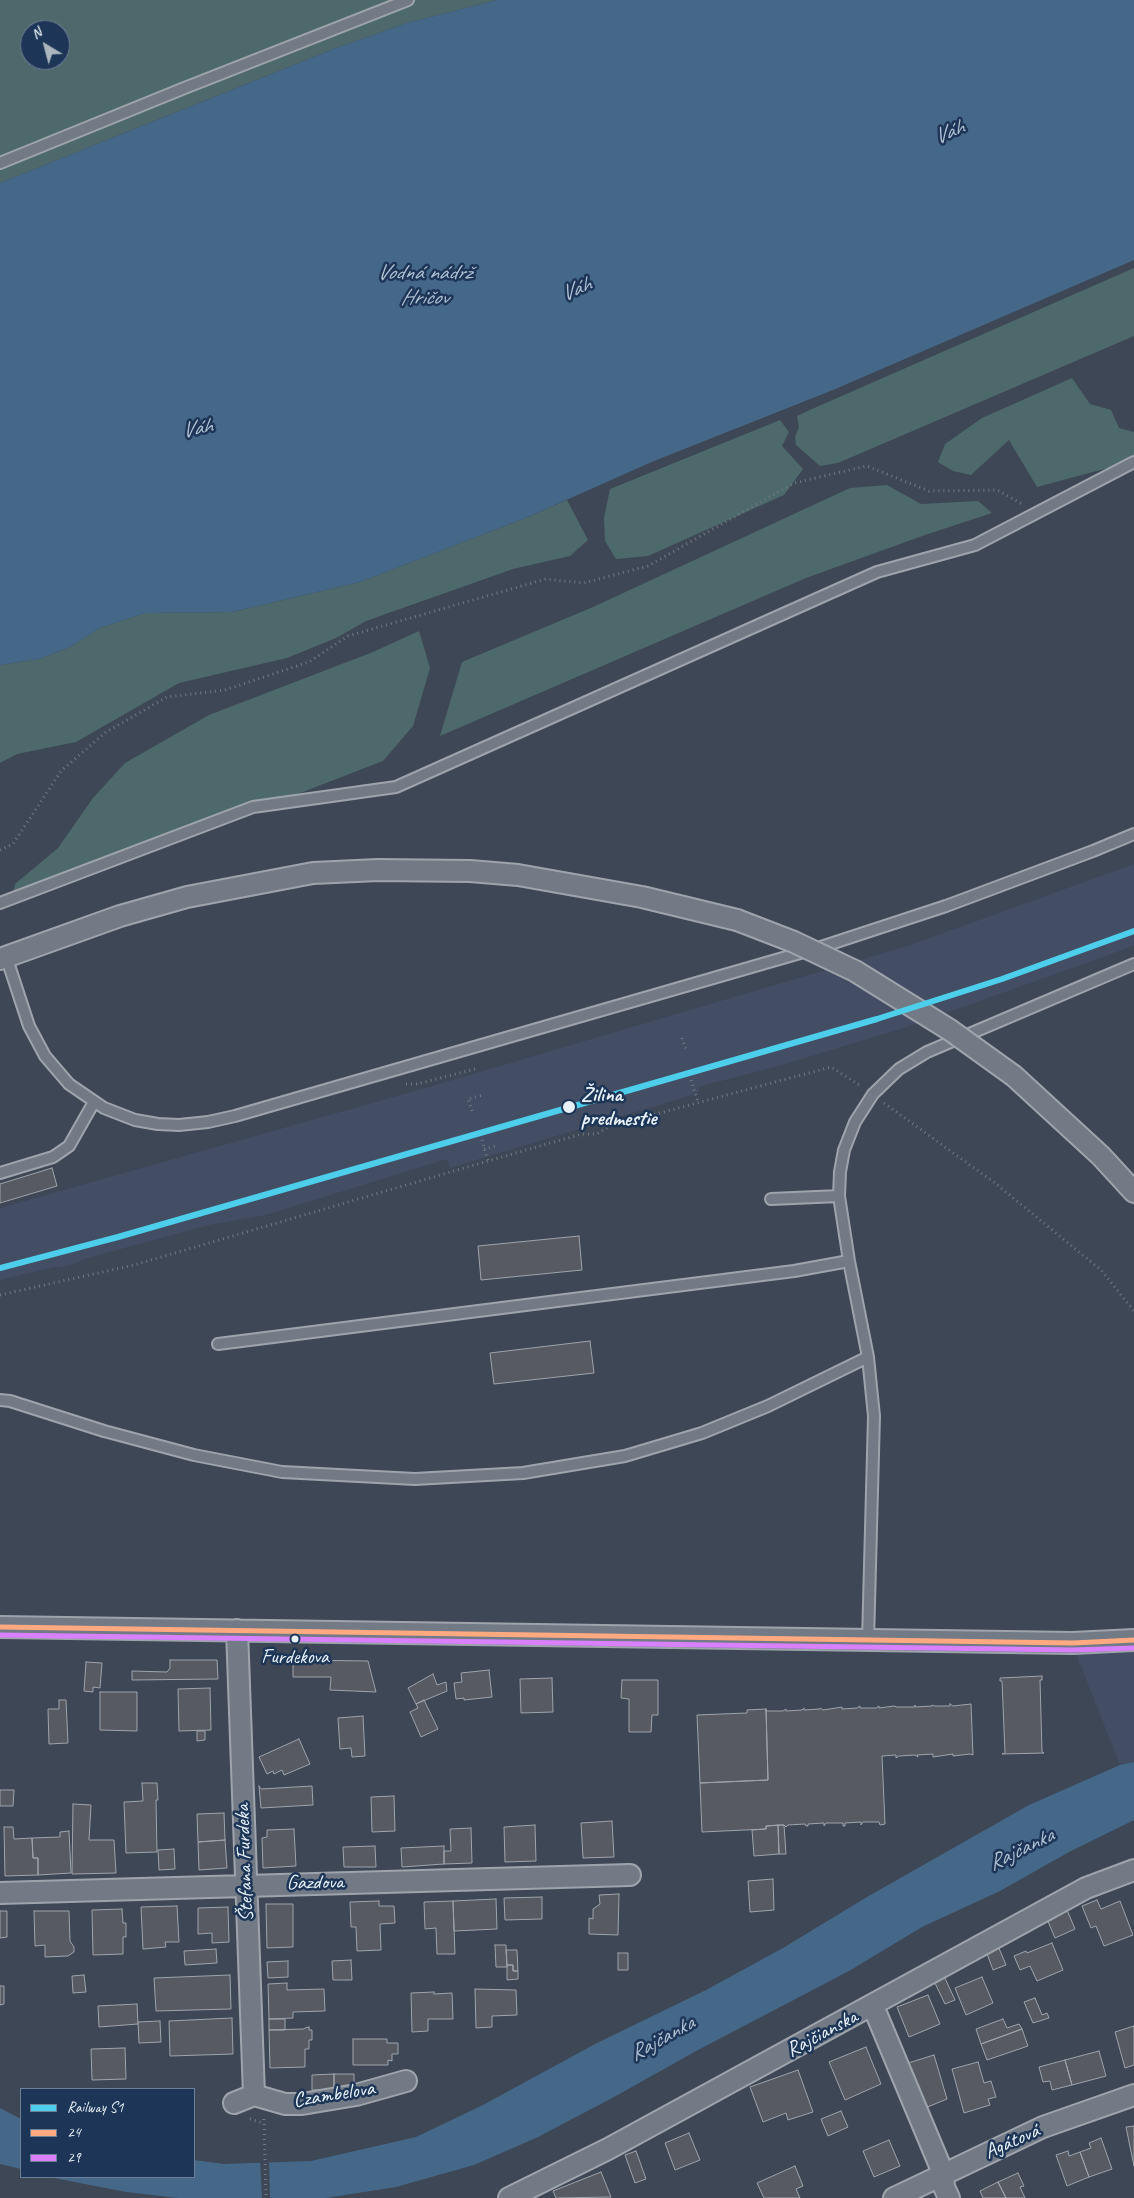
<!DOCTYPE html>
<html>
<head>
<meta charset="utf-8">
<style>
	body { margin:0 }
	#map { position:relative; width:1134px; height:2198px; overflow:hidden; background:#3e4755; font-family:Caveat,sans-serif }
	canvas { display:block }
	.legend { position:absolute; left:20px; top:2088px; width:175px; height:90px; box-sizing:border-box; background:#1d3557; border:1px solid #6e8097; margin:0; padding:6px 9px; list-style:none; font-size:15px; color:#e8f1f8 }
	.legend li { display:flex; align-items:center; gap:10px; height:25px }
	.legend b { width:25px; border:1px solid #6e8097 }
	.north { position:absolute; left:20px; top:20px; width:50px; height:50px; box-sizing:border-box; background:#1d3557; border:1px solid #6e8097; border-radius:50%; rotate:323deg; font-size:14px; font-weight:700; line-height:20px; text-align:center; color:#e8f1f8 }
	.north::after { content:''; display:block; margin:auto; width:18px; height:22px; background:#acb6bf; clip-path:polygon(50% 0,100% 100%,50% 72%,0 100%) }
</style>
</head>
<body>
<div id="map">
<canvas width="1134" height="2198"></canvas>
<ul class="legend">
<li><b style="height:6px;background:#4dcfeb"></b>Railway S1</li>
<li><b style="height:6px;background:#ffa980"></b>24</li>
<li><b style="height:6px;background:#d880ff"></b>29</li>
</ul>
<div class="north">N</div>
</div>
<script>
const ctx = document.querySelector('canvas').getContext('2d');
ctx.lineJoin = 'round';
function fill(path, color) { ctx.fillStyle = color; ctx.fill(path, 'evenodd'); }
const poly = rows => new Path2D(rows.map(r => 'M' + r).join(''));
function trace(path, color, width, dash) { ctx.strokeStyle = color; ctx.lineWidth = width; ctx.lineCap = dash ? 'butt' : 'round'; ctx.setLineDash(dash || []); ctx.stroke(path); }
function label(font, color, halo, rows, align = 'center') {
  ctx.font = font + ' Caveat,sans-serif'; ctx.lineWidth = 5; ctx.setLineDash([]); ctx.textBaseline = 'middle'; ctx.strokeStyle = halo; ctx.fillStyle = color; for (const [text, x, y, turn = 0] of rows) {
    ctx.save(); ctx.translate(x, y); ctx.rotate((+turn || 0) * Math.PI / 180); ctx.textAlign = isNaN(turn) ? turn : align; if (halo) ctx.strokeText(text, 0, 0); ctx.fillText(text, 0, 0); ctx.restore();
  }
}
const built = poly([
	[1134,864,1134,945,1112,954,904,1028,782,1065,698,1087,699,1093,450,1168,447,1159,266,1215,209,1225,88,1258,65,1267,55,1267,0,1280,0,1208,425,1088,907,946],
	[1134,1651,1134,1762,1120,1765,1076,1654]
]);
const green = poly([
	[0,0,497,0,407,23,336,48,0,183],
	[30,30,60,30,60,60,30,60],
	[1134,268,1134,336,838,463,820,466,796,445,795,437,799,427,797,416,812,409],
	[1072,378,1090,404,1111,410,1119,428,1134,432,1134,461,1037,487,1009,440,971,475,953,471,938,462,945,444,982,418],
	[780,420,789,432,782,446,803,469,784,495,648,556,616,559,605,541,604,518,610,489],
	[887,485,921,504,978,501,992,513,925,535,806,578,440,736,462,662,593,607,850,488],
	[567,500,588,540,570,556,513,569,366,621,336,638,287,658,179,683,76,742,17,754,0,763,0,665,39,659,70,647,100,628,145,613,232,612,360,582,528,517],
	[419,631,430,668,413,726,383,761,11,905,15,884,58,848,93,798,125,763,209,715,373,652]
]);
const water = poly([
	[497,0,1134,0,1134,260,833,390,654,461,528,517,360,582,232,612,145,613,100,628,70,647,39,659,0,665,0,183,336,48,407,23],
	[1134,1762,1134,1820,1069,1852,1000,1891,922,1927,849,1971,698,2050,614,2097,538,2137,474,2165,396,2187,326,2198,178,2198,126,2192,49,2177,194,2177,194,2160,224,2164,311,2161,416,2137,483,2105,595,2044,706,1990,783,1948,867,1897,1029,1805,1120,1765],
	[0,2108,21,2119,21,2169,0,2164]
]);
const pier = poly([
	[260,2160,269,2160,270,2198,262,2198]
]);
const building = poly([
	[52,1168,57,1186,0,1203,0,1184,52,1168],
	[579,1236,582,1270,481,1280,478,1246,579,1236],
	[590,1341,594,1373,494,1384,490,1353,590,1341],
	[170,1660,217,1660,218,1679,132,1680,132,1671,167,1672,170,1668,170,1660],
	[293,1660,368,1661,376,1692,330,1690,331,1677,293,1677,293,1660],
	[86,1662,102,1663,100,1688,93,1687,93,1692,84,1691,86,1662],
	[489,1670,492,1697,464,1700,464,1698,456,1699,454,1683,462,1682,461,1673,489,1670],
	[433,1674,437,1685,446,1682,447,1691,416,1704,408,1688,433,1674],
	[1042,1676,1042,1680,1040,1680,1042,1752,1044,1753,1002,1754,1005,1753,1002,1681,1000,1681,1000,1678,1042,1676],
	[552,1678,553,1712,521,1713,520,1679,552,1678],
	[622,1680,658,1680,658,1715,652,1715,651,1732,629,1732,629,1699,621,1698,622,1680],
	[210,1688,211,1730,179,1731,178,1689,210,1688],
	[100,1692,137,1692,137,1731,100,1730,100,1692],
	[59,1700,66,1700,68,1743,49,1744,48,1709,59,1709,59,1700],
	[424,1700,438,1729,421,1737,410,1712,418,1708,416,1704,424,1700],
	[950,1704,953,1706,971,1704,973,1755,970,1754,953,1756,953,1754,933,1757,933,1754,917,1755,918,1757,915,1755,899,1756,896,1758,896,1755,882,1756,885,1824,880,1825,879,1822,863,1822,861,1825,861,1822,845,1823,845,1826,843,1826,843,1823,826,1823,824,1826,824,1823,808,1824,808,1826,806,1826,805,1824,788,1825,786,1827,784,1825,766,1826,766,1829,702,1832,700,1783,768,1780,766,1709,766,1711,783,1711,786,1709,786,1711,802,1710,804,1708,804,1710,820,1709,820,1708,823,1710,842,1707,842,1709,857,1708,860,1706,860,1708,876,1708,879,1706,879,1708,894,1706,897,1707,914,1707,915,1705,915,1707,932,1706,932,1705,934,1706,950,1706,950,1704],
	[766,1709,768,1780,700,1783,697,1715,747,1713,747,1710,766,1709],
	[363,1716,365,1756,352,1757,351,1748,340,1749,338,1718,363,1716],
	[197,1731,205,1731,205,1740,197,1741,197,1731],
	[299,1739,310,1764,284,1775,282,1770,274,1774,273,1771,267,1774,259,1757,299,1739],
	[142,1783,157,1783,158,1800,156,1800,157,1852,126,1853,124,1802,143,1801,142,1783],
	[259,1786,261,1789,312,1786,313,1805,261,1808,259,1786],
	[0,1790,14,1790,13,1806,0,1806,0,1790],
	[394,1796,395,1831,372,1832,371,1797,394,1796],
	[73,1804,91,1805,89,1840,114,1840,116,1873,72,1874,73,1804],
	[224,1813,225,1840,198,1842,197,1814,224,1813],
	[612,1821,614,1857,583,1858,581,1823,612,1821],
	[535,1825,536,1861,505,1862,504,1827,535,1825],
	[778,1825,784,1825,786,1854,779,1854,778,1825],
	[778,1825,779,1854,754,1856,752,1830,766,1829,766,1826,778,1825],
	[4,1827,13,1827,14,1839,32,1838,33,1858,38,1858,38,1875,5,1876,4,1827],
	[471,1828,472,1863,444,1864,444,1851,451,1851,450,1829,471,1828],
	[294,1829,296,1866,263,1868,262,1838,267,1837,267,1830,294,1829],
	[69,1831,71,1873,38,1875,38,1858,33,1858,32,1838,60,1837,60,1832,69,1831],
	[225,1840,227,1868,199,1870,198,1842,225,1840],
	[375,1846,376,1867,344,1867,343,1847,375,1846],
	[444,1846,444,1864,402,1867,401,1848,444,1846],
	[174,1849,175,1869,159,1870,158,1850,174,1849],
	[773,1879,774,1910,750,1912,748,1881,773,1879],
	[619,1894,618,1935,589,1934,589,1918,593,1919,593,1909,600,1904,599,1895,619,1894],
	[542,1897,542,1919,505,1920,504,1898,542,1897],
	[496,1899,497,1929,454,1931,453,1901,496,1899],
	[1097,1900,1101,1909,1120,1901,1133,1935,1104,1946,1096,1926,1091,1928,1082,1906,1097,1900],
	[379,1901,379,1906,394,1906,395,1923,380,1924,381,1950,357,1951,356,1927,351,1927,350,1902,379,1901],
	[453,1901,455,1954,437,1954,436,1928,425,1929,424,1902,453,1901],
	[266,1904,293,1904,293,1947,267,1948,266,1904],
	[177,1906,179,1942,165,1942,166,1947,143,1949,141,1907,177,1906],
	[228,1907,229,1942,212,1943,212,1933,198,1934,198,1908,228,1907],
	[122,1909,123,1923,126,1923,126,1937,123,1937,123,1954,93,1955,92,1910,122,1909],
	[1067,1910,1075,1929,1055,1938,1047,1919,1067,1910],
	[0,1911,7,1911,7,1937,0,1938,0,1911],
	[34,1911,69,1911,70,1941,74,1947,74,1952,68,1956,45,1957,45,1945,35,1946,34,1911],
	[1052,1943,1063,1970,1037,1981,1030,1966,1020,1970,1014,1956,1026,1951,1027,1953,1052,1943],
	[495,1945,506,1945,507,1967,496,1967,495,1945],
	[998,1946,1006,1965,993,1970,986,1951,998,1946],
	[216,1949,217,1963,185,1965,184,1951,216,1949],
	[506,1950,517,1950,518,1971,513,1971,513,1965,507,1965,506,1950],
	[618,1953,628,1953,628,1970,618,1970,618,1953],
	[351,1960,352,1980,333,1980,332,1961,351,1960],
	[288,1961,288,1977,268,1978,267,1962,288,1961],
	[507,1965,513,1965,513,1971,518,1971,518,1979,507,1980,507,1965],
	[84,1975,86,1992,73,1993,72,1976,84,1975],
	[230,1975,231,2009,156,2011,154,1978,230,1975],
	[944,1976,955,2000,945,2004,934,1981,944,1976],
	[982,1977,993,2003,966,2015,955,1988,982,1977],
	[287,1983,287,1990,324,1989,325,2011,293,2012,293,2018,269,2019,268,1984,287,1983],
	[0,1986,4,1986,4,2004,0,2005,0,1986],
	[475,1989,516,1990,517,2015,492,2016,492,2027,476,2028,475,1989],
	[434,1992,434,1994,452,1993,453,2019,428,2019,428,2031,412,2032,411,1993,434,1992],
	[928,1995,940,2024,909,2037,897,2007,928,1995],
	[1035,1998,1042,2015,1047,2013,1049,2018,1033,2023,1024,2002,1035,1998],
	[137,2004,138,2024,99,2027,98,2006,137,2004],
	[232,2018,233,2054,170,2056,169,2021,232,2018],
	[269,2019,285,2019,285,2030,269,2030,269,2019],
	[1003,2019,1007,2028,1019,2024,1022,2029,981,2044,976,2029,1003,2019],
	[160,2021,161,2042,139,2043,138,2022,160,2021],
	[1134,2026,1134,2065,1125,2068,1115,2032,1134,2026],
	[309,2027,309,2030,312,2030,312,2040,309,2040,309,2049,305,2049,305,2067,270,2068,269,2030,304,2029,305,2028,309,2027],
	[1022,2029,1028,2046,987,2060,981,2044,1022,2029],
	[353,2039,387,2039,387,2043,398,2043,398,2054,392,2054,392,2061,388,2060,388,2065,353,2065,353,2039],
	[866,2047,881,2084,845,2100,829,2062,866,2047],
	[125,2048,126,2079,92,2080,91,2049,125,2048],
	[1099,2051,1106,2076,1072,2085,1065,2060,1099,2051],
	[934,2055,947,2099,925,2108,905,2064,934,2055],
	[1065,2060,1072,2085,1052,2090,1050,2081,1043,2082,1039,2067,1065,2060],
	[978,2062,984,2083,991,2081,996,2097,988,2099,990,2105,964,2113,952,2069,978,2062],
	[798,2070,813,2112,788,2120,786,2113,763,2122,750,2087,798,2070],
	[334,2074,354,2074,354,2086,334,2087,334,2074],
	[334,2074,334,2090,312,2090,312,2075,334,2074],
	[841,2111,848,2127,828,2136,821,2119,841,2111],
	[1134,2126,1134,2166,1126,2127,1134,2126],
	[689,2133,700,2160,675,2170,665,2143,689,2133],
	[1101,2138,1112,2169,1089,2177,1080,2152,1091,2148,1089,2143,1101,2138],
	[889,2140,900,2166,874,2177,863,2151,889,2140],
	[636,2151,646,2179,635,2183,625,2155,636,2151],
	[1068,2151,1069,2156,1080,2152,1089,2177,1067,2186,1056,2155,1068,2151],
	[795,2166,803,2186,796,2189,800,2198,764,2198,757,2183,795,2166],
	[601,2172,611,2197,556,2198,553,2191,601,2172],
	[1018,2173,1024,2186,1020,2187,1025,2198,1006,2198,998,2182,1018,2173],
	[998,2182,1006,2198,983,2198,980,2191,998,2182]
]);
const path = poly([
	[0,850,13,844,61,771,106,732,167,697,225,690,309,662,348,636,546,579,584,583,648,566,794,483,867,466,929,491,997,490,1022,504],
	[682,1038,686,1049],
	[691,1080,698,1102],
	[406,1084,417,1084,475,1069],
	[884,1103,995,1183,1101,1270,1134,1311],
	[472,1111,468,1099,483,1095],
	[482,1140,488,1161],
	[484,1149,497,1146],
	[0,1295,134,1265,488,1161,582,1134,597,1134,608,1127,831,1067,861,1086],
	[250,2119,263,2123],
	[264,2119,266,2198]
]);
const lane = poly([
	[0,163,182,89,408,0],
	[0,903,253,807,396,787,877,572,975,545,1134,462],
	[6,956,29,1026,45,1056,69,1084,104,1108,135,1120,158,1124,179,1125,208,1122,235,1116,821,947,946,906,1093,851,1134,834],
	[0,1173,53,1157,69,1146,94,1102],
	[771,1199,839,1196],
	[218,1344,794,1271,849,1261],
	[0,1400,10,1401,104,1431,194,1455,282,1472,415,1479,523,1473,625,1456,702,1433,768,1406,868,1357],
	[868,1641,874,1416,868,1357,849,1261,839,1196,840,1172,844,1150,855,1122,873,1094,899,1069,927,1052,1134,964]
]);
const street = poly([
	[0,959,120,916,187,897,313,873,378,870,470,871,518,875,642,897,737,920],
	[1014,1076,1101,1156,1134,1192],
	[0,1627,1073,1643,1134,1640],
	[237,1630,254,2095],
	[0,1893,630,1875],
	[873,2006,943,2173,944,2187,949,2198],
	[234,2103,254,2095,285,2104,302,2104,356,2095,406,2081],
	[509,2198,608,2149,1086,1888,1134,1870],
	[894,2198,1043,2127,1134,2095]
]);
const streetBridge = poly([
	[737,920,794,942,855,971,950,1030,1014,1076]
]);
const bus1 = poly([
	[0,1627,1073,1643,1134,1640]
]);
const bus2 = poly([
	[0,1635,1073,1650,1134,1648]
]);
const rail1 = poly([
	[0,1268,118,1237,877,1019,1002,979,1134,931]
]);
const markers = [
	[569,1107,7,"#e8f1f8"],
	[295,1639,4.5,"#e8f1f8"]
];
const busNames = [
	["Furdekova",295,1658]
];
const stopNames = [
	["Žilina",581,1095],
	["predmestie",581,1119]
];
const streetNames = [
	["Štefana Furdeka",245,1863,-92],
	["Gazdova",315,1883,-1],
	["Rajčianska",822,2034,-28],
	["Czambelova",334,2095,-9],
	["Agátová",1012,2142,-24]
];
const waterNames = [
	["Váh",949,133,-23],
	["Vodná nádrž",424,273],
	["Hričov",424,298],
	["Váh",576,290,-23],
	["Váh",197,429,-11],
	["Rajčanka",1021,1850,-26],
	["Rajčanka",662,2039,-29]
];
fill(built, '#434d63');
fill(green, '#4d696b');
fill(water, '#456888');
fill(pier, '#3e4755');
fill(building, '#575a63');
trace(building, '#9ea4ac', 1);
trace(lane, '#9ea4ac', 14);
trace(street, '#9ea4ac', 24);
trace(path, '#727982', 3, [1, 4]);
trace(lane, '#727a85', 10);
trace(street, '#727a85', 20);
trace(streetBridge, '#9ea4ac', 24, []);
trace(streetBridge, '#727a85', 20);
trace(bus1, '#ffa980', 5);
trace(bus2, '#d880ff', 5);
trace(rail1, '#4dcfeb', 6);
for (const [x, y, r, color] of markers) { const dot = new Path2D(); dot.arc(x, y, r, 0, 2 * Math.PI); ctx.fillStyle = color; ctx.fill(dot); trace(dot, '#1d3557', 2); }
label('20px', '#e8f1f8', '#1d3557', busNames);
label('bold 21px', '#e8f1f8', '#1d3557', stopNames, 'left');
label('21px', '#e8f1f8', '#1d3557', streetNames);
label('italic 22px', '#afc2d3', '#1d3557', waterNames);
</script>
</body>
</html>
